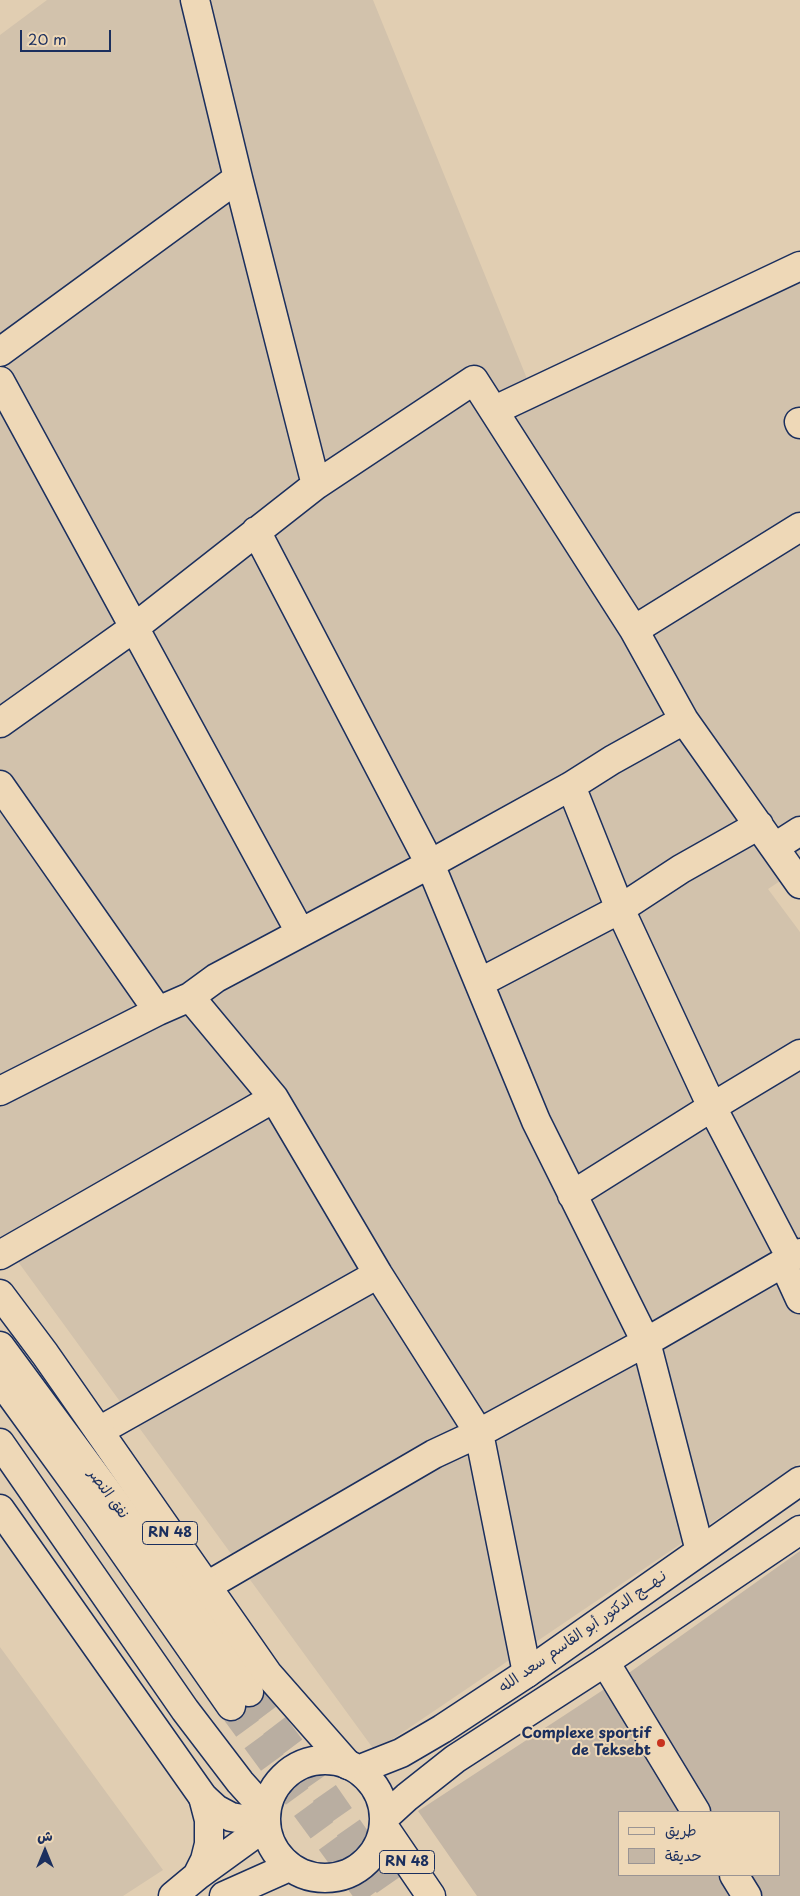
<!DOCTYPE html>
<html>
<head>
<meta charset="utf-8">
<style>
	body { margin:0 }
	#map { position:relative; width:800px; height:1896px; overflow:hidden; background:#e1ceb2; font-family:"Playpen Sans","Playpen Sans Arabic",sans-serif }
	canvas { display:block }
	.legend { position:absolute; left:618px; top:1811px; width:162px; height:65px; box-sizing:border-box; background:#eed8b7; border:1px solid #9a9493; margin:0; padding:6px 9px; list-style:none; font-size:15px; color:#1b2f5e }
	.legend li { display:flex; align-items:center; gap:10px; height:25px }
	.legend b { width:25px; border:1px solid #9a9493 }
	.north { position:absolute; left:20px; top:1826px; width:50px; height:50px; -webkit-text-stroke:4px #eed8b7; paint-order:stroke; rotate:0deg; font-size:14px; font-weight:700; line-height:20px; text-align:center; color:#1b2f5e }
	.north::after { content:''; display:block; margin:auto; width:18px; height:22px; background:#1b2f5e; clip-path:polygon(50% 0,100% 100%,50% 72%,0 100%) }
	.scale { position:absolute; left:20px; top:30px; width:91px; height:22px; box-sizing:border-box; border:2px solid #1b2f5e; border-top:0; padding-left:6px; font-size:15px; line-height:18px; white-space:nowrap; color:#1b2f5e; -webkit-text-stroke:4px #eed8b7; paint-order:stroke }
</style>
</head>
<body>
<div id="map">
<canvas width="800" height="1896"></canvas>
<ul class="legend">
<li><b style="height:6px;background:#eed8b7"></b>طريق</li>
<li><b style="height:14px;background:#c4b6a5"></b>حديقة</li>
</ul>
<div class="north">ش</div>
<div class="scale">20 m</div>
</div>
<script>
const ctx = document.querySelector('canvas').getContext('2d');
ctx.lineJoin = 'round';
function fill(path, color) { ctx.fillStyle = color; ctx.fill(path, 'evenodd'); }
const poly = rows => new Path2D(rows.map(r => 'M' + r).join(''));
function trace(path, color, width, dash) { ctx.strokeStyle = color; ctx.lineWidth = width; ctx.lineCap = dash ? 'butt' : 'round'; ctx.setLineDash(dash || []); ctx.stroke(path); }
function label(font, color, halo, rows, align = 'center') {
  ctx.font = font + ' "Playpen Sans","Playpen Sans Arabic",sans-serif'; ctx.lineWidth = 4; ctx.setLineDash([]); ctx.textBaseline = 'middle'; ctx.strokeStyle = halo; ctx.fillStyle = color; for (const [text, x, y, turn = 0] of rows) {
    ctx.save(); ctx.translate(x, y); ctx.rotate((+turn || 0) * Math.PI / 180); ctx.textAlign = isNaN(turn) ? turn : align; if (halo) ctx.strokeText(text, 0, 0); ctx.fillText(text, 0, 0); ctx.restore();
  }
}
const built = poly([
	[47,0,373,0,530,386,800,251,800,868,768,889,800,932,800,1463,375,1751,0,1237,0,35],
	[0,1647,163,1870,123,1896,0,1896]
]);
const green = poly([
	[800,1551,800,1896,477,1896,418,1811,626,1675],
	[619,1812,779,1812,779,1875,619,1875]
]);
const majorTunnel = poly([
	[249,1692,314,1778,396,1896],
	[231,1706,370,1896]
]);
const minor = poly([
	[195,0,238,178,316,485],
	[0,352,238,178],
	[0,381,300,932],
	[495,410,800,266],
	[799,422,800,424],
	[256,531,430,864,536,1121,646,1342,700,1551],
	[634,630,800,527],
	[0,723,135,627,316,485,474,380,634,630,684,720,800,884],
	[0,785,158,1011],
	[571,786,620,909,712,1107,791,1258],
	[775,847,800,831],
	[479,983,620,909,681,869,759,825],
	[190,997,274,1098,378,1274,479,1433,527,1673],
	[0,1091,158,1011,190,997,216,978,430,864,571,786,612,760,684,720],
	[572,1195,712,1107,800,1054],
	[0,1255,274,1098],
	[783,1262,800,1299],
	[99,1431,378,1274],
	[0,1509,203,1797,216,1809,231,1817,254,1821,265,1819],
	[207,1586,434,1454,479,1433,646,1342,800,1253],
	[605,1662,696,1812],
	[734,1875,747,1896]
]);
const major = poly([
	[0,1346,115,1502,249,1692],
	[0,1380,98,1515,231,1706],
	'266 1819a59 59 0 1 1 118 0a59 59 0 1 1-118 0Z',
	[358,1770,401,1753,442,1729,527,1673,800,1481],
	[384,1818,407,1797,455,1759,605,1662,800,1530],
	[384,1827,431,1896],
	[197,1876,205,1860,209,1844,209,1820,203,1797],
	[173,1896,197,1876,266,1826],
	[224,1896,289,1867]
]);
const highway = poly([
	[0,1294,45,1354,268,1674,348,1765],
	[0,1443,185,1710,240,1782,266,1811]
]);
const markers = [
	[661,1743,5,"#c8321e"]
];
const shields = [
	[170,1533,55],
	[407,1862,55]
];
const shieldNames = [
	["RN 48",170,1533],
	["RN 48",407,1862]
];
const streetNames = [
	["نفق النصر",108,1494,54],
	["نـهـــج الدكتور أبو القاسم سعد الله",583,1632,-35]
];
const poiNames = [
	["Complexe sportif",651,1734],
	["de Teksebt",651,1751]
];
fill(built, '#d2c2ac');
fill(green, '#c4b6a5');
trace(majorTunnel, '#b9aea1', 28, [28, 14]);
trace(minor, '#1b2f5e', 31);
trace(major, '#1b2f5e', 31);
trace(highway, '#1b2f5e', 31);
trace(minor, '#eed8b7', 28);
trace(major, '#eed8b7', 28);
trace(highway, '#eed8b7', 28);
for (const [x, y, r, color] of markers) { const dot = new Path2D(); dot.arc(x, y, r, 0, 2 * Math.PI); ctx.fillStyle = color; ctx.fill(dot); trace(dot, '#eed8b7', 2); }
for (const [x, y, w] of shields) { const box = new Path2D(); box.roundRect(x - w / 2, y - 11.5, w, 23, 4); ctx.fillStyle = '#eed8b7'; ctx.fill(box); trace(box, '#1b2f5e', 1); }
label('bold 14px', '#1b2f5e', null, shieldNames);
label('15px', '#1b2f5e', '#eed8b7', streetNames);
label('bold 15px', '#1b2f5e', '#eed8b7', poiNames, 'right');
</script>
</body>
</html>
